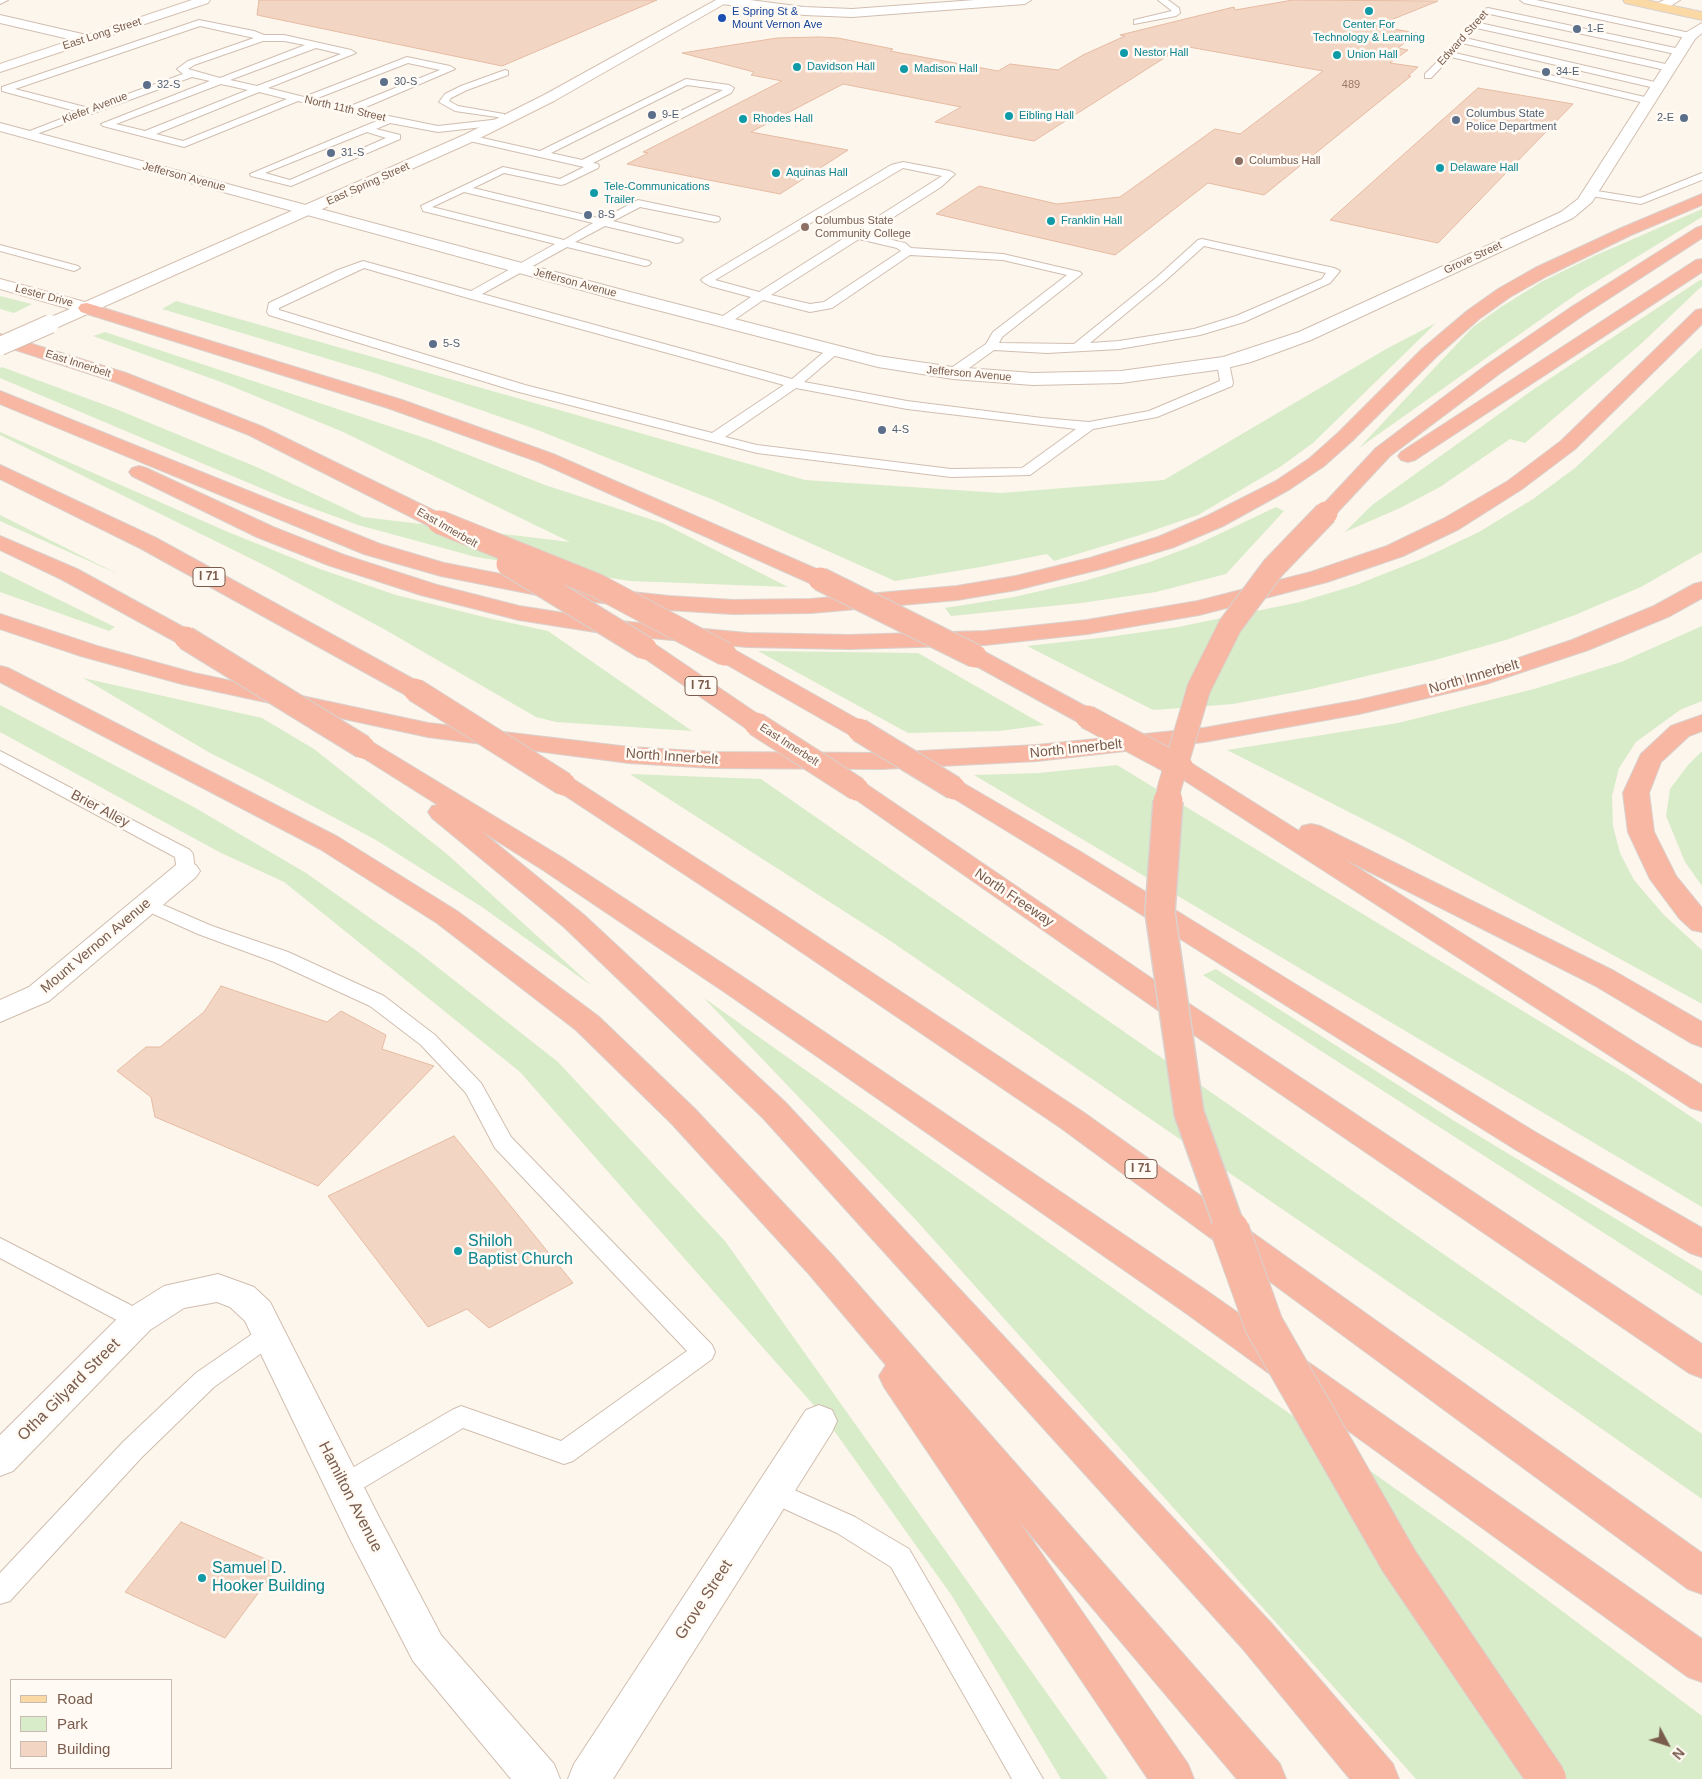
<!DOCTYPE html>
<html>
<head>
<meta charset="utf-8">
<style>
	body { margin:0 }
	#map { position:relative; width:1702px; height:1779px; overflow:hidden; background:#fdf6ec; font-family:Arial,sans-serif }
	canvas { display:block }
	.legend { position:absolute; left:10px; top:1679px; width:162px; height:90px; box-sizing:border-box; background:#fffaf3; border:1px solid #cabbb1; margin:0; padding:6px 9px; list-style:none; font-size:15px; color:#7a5c4d }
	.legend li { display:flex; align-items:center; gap:10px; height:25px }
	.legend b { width:25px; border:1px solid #cabbb1 }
	.north { position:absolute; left:1642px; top:1719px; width:50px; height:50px; -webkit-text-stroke:4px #fffaf3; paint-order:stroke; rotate:130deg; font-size:14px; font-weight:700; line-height:20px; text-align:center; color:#7a5c4d }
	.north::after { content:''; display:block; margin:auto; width:18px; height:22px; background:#7a5c4d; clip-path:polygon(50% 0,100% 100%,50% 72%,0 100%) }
</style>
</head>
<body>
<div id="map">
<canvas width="1702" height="1779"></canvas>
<ul class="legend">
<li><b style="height:6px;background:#fbd9a5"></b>Road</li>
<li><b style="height:14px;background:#d8ecc9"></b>Park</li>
<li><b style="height:14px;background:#f3d5c3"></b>Building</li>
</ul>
<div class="north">N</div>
</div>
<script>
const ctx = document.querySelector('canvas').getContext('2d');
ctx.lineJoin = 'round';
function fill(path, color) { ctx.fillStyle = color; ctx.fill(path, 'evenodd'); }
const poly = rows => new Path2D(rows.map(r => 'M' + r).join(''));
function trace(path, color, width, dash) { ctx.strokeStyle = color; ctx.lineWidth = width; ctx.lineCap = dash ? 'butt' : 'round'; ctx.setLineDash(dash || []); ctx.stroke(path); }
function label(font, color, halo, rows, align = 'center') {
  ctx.font = font + ' Arial,sans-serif'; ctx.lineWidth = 5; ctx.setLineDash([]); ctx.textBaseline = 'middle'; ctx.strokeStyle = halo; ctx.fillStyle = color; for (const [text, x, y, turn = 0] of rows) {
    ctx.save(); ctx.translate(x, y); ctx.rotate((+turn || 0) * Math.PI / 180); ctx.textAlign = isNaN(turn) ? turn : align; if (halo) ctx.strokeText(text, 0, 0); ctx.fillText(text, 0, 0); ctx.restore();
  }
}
const green = poly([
	[1702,209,1702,217,1578,293,1359,448,1473,327,1501,307,1541,282,1594,256],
	[1700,280,1702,280,1702,286,1642,343,1525,443,1510,439,1440,487,1400,508,1345,532,1372,505,1534,389],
	[0,296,32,304,14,313,0,309],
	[176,301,805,480,1001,493,1164,480,1386,349,1436,323,1313,443,1280,467,1198,515,1140,535,1054,561,1047,554,981,567,895,581,716,501,535,429,378,374,162,309],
	[105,332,428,439,545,485,662,523,788,587,630,581,476,557,358,525,282,497,0,378,0,368,2,367,116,409,259,468,363,517,570,542,341,431,221,382,93,336],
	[1702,348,1702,552,1641,587,1575,615,1506,640,1435,660,1307,690,1233,704,1153,710,1027,646,1108,637,1178,627,1300,602,1356,585,1424,558,1479,532,1533,499,1575,468],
	[0,432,228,532,320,569,396,595,488,618,548,631,692,731,556,722,536,717,382,628,268,567,0,435],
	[1276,507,1284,511,1226,574,1156,592,1081,603,951,616,945,608,1014,597,1084,581,1150,562,1198,544],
	[0,515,120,575,0,521],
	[0,571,115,627,109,631,0,592],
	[1702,626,1702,701,1680,710,1636,742,1619,768,1612,796,1613,826,1620,853,1634,880,1664,915,1702,950,1702,1004,1402,839,1227,750,1398,723,1534,689,1621,662],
	[758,651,918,653,1044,725,1000,731,908,733],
	[83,678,262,718,314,749,447,854,592,986,482,907,376,840,262,779,210,753],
	[0,705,192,806,306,873,417,951,558,1062,725,1241,1108,1779,1061,1779,952,1596,825,1418,520,1072,284,882,219,852,0,732],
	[1702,751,1702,886,1685,862,1666,816,1670,789,1688,765],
	[1117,765,1630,1076,1702,1124,1702,1207,974,775,1039,773],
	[630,774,761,779,1702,1434,1702,1499,1526,1376,889,940],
	[1216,969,1456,1122,1702,1271,1702,1296,1203,975],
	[704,998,1462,1536,1702,1716,1702,1779,1416,1779,915,1219]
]);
const building = poly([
	[259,0,657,0,502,66,257,15,259,0],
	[1293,0,1438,1,1376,26,1417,33,1398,48,1408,50,1390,63,1418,67,1408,76,1411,76,1264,195,1208,183,1115,255,936,214,979,186,1057,204,1120,197,1215,129,1240,134,1323,71,1183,46,1034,141,935,122,961,107,843,84,751,132,848,150,780,194,627,164,648,153,643,152,782,81,751,75,754,72,682,53,777,38,819,37,838,38,893,49,890,51,998,71,1010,64,1058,70,1083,55,1125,36,1120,35,1234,7,1235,10,1293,0],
	[1478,88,1573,104,1438,243,1330,220,1478,88],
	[221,986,327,1022,341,1011,386,1035,382,1049,434,1066,318,1186,155,1117,151,1097,117,1071,146,1047,160,1047,204,1012,221,986],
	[454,1136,573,1283,489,1328,467,1309,428,1327,328,1196,454,1136],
	[181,1522,279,1565,225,1638,125,1592,181,1522]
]);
const lane = poly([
	[0,0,8,0,0,4,0,0],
	[1158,0,1168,0,1179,8,1180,13,1176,16,1134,24,1134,20,1172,11,1158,0],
	[1520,0,1536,0,1690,33,1694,36,1690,39,1524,3,1520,0],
	[1488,8,1680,49,1685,52,1680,55,1485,13,1485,9,1488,8],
	[199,20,254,31,264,35,284,35,351,50,356,53,268,88,304,97,407,57,450,66,455,69,359,110,438,126,501,119,506,122,501,125,438,132,390,123,376,129,400,135,400,139,291,186,251,176,250,174,379,120,298,101,184,147,103,126,101,124,210,81,192,77,31,136,27,137,22,134,79,112,2,91,2,87,199,20],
	[200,26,254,38,188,61,177,69,183,74,89,108,15,89,200,26],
	[263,41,284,41,305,45,220,78,188,69,194,65,263,41],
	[316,48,341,54,257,86,230,80,316,48],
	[408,63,440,70,348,107,315,99,408,63],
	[221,84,248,90,145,131,116,124,221,84],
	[259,92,287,99,183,141,156,134,259,92],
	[367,132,386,138,290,180,265,173,367,132],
	[1475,22,1670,65,1675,68,1670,71,1472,27,1472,23,1475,22],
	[1461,37,1659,83,1664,86,1659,89,1462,43,1455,53,1649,98,1654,101,1649,104,1451,57,1431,78,1425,78,1425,74,1458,41,1458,38,1461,37],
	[505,70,508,71,508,75,467,90,451,98,449,101,458,106,504,114,504,118,455,111,439,102,445,94,461,86,505,70],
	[686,79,729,85,734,88,731,93,593,163,598,164,599,166,598,168,565,184,561,185,504,173,473,188,602,219,638,200,719,217,720,219,719,221,715,222,640,207,613,221,681,238,683,240,681,242,677,243,605,226,575,242,649,261,651,263,649,265,645,266,567,247,482,294,792,379,830,347,834,346,838,347,840,350,838,353,804,382,907,401,1042,418,1089,422,1149,411,1220,381,1217,363,1223,359,1229,363,1233,383,1232,386,1157,417,1093,429,1030,475,951,477,757,453,515,391,269,315,267,312,269,303,338,270,363,261,471,291,555,244,423,211,421,206,503,167,560,179,584,167,465,140,465,136,469,135,540,151,686,79],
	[687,85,723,90,582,160,551,153,687,85],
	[464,192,593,223,564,240,432,207,464,192],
	[364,268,468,298,784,385,712,433,525,385,279,310,279,308,364,268],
	[796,388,907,409,1076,429,1022,468,951,469,757,445,725,437,796,388],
	[903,162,950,171,955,174,941,187,867,234,905,243,911,248,1003,254,1080,272,1082,274,1002,337,999,343,1074,344,1157,277,1198,240,1202,239,1334,268,1340,271,1330,283,1244,322,1200,335,1119,349,1047,353,994,350,958,376,953,377,947,373,948,370,986,344,993,332,1067,275,1003,260,910,255,832,308,810,312,763,300,728,324,720,324,718,321,720,318,751,297,710,286,703,282,701,280,703,278,891,165,903,162],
	[903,168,942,176,759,292,715,280,903,168],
	[859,239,897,248,901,251,824,302,810,304,771,295,859,239],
	[1204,246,1326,273,1322,279,1236,316,1194,329,1119,341,1090,343,1165,281,1204,246],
	[1702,173,1702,180,1641,204,1591,196,1586,193,1591,190,1640,198,1702,173],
	[0,245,78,266,80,268,74,271,0,251,0,245],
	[0,751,190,850,193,854,195,871,193,875,186,877,179,875,177,871,175,857,0,763,0,751],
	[147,898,212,926,288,952,384,996,435,1035,481,1083,511,1137,712,1345,715,1352,712,1359,573,1461,564,1464,463,1428,353,1494,344,1497,335,1494,331,1486,335,1478,452,1410,461,1406,561,1441,687,1351,495,1148,466,1093,421,1045,370,1006,274,962,198,934,140,908,138,904,140,900,147,898],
	[0,1238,146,1313,150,1320,146,1327,138,1330,130,1327,0,1258,0,1238],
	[269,1325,277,1328,281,1335,277,1342,214,1387,141,1458,10,1601,0,1604,0,1573,123,1442,196,1373,261,1328,269,1325],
	[774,1481,855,1517,909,1549,1043,1779,1012,1779,891,1567,837,1533,765,1500,761,1492,765,1484,774,1481]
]);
const street = poly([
	[716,0,750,0,804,7,852,9,975,0,1031,0,1025,4,852,17,804,15,722,4,716,0],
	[1664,0,1680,0,1664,10,1656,10,1654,7,1656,4,1664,0],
	[0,15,91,36,93,39,86,43,0,23,0,15],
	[1702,23,1702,33,1695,39,1592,202,1573,218,1311,340,1251,362,1223,369,1121,383,1033,385,953,379,878,367,618,300,0,131,0,123,630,292,878,356,953,367,1033,373,1121,371,1223,357,1299,332,1561,212,1578,199,1685,33,1702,23],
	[186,862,196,865,200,871,196,877,49,1001,0,1022,0,1000,29,987,176,865,186,862],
	[218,1274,254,1287,270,1302,378,1515,441,1635,554,1764,560,1779,511,1779,413,1661,350,1539,245,1321,230,1307,217,1302,184,1308,150,1330,13,1471,0,1476,0,1435,126,1310,164,1286,218,1274],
	[819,1405,832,1410,837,1421,832,1432,613,1779,568,1779,574,1764,806,1410,819,1405]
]);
const secondary = poly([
	[192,0,210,0,208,3,0,72,0,64,192,0],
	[716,0,731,0,554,101,474,141,56,328,50,329,44,328,41,324,44,320,70,309,0,289,0,279,85,302,464,135,544,95,716,0]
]);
const primary = poly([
	[1623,0,1646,0,1702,12,1702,20,1625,3,1623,0]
]);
const highway = poly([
	[1702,194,1702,205,1631,235,1547,276,1510,297,1479,319,1436,357,1352,441,1324,466,1290,489,1223,526,1174,547,1105,568,1016,590,957,600,811,613,733,614,669,610,547,597,441,576,364,554,0,404,0,391,380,544,444,563,547,583,669,596,733,600,811,599,957,586,1016,576,1090,558,1158,537,1207,516,1276,481,1310,458,1338,433,1422,349,1467,311,1498,289,1535,268,1619,229,1702,194],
	[1702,226,1702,238,1585,314,1499,374,1390,456,1333,517,1326,519,1319,517,1315,513,1319,509,1376,448,1485,366,1573,306,1696,228,1702,226],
	[1702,259,1702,272,1415,460,1408,462,1401,460,1398,456,1401,452,1696,260,1702,259],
	[87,303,402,400,553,454,828,574,831,579,828,584,820,586,812,584,539,462,388,408,81,312,78,308,81,304,87,303],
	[1702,309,1702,324,1575,449,1522,489,1459,529,1403,556,1327,582,1199,615,1087,634,985,645,849,649,747,647,608,634,519,620,421,595,328,565,257,537,132,476,129,472,132,468,139,466,146,468,273,527,344,555,437,585,519,606,608,620,747,633,849,635,985,631,1087,620,1198,601,1311,572,1387,546,1443,519,1508,481,1561,441,1696,310,1702,309],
	[0,334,126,373,263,427,447,517,450,522,447,527,439,528,431,527,249,435,112,381,0,345,0,334],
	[0,465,156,538,424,685,427,690,424,695,415,697,406,695,140,548,0,479,0,465],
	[0,536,77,569,194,633,198,638,194,643,186,645,178,643,61,579,0,550,0,536],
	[1702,582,1702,598,1670,616,1588,650,1486,684,1359,714,1204,742,1037,761,881,769,712,768,629,763,428,737,182,684,81,656,0,629,0,614,97,646,194,673,428,723,629,747,712,752,881,753,1037,745,1204,728,1359,700,1471,674,1572,640,1654,606,1694,584,1702,582],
	[645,641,653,643,765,719,768,724,765,729,756,731,747,729,637,653,633,648,637,643,645,641],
	[725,647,733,649,868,725,871,730,868,735,859,737,850,735,717,659,713,654,717,649,725,647],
	[975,649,983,651,1096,712,1099,717,1096,722,1087,724,1078,722,967,661,963,656,967,651,975,649],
	[0,666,8,668,338,837,457,911,598,1016,694,1108,833,1256,1280,1764,1286,1779,1237,1779,1019,1521,1188,1764,1194,1779,1148,1779,884,1387,879,1376,886,1365,809,1274,672,1124,576,1030,437,923,320,849,0,682,0,666],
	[1702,715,1702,731,1689,736,1661,762,1649,793,1654,832,1676,876,1702,908,1702,932,1692,930,1679,918,1650,879,1628,832,1623,793,1641,754,1671,726,1702,715],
	[363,739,372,742,563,858,746,979,1207,1291,1702,1639,1702,1682,1688,1677,1183,1311,726,993,543,870,481,831,584,915,785,1102,1271,1623,1393,1764,1399,1779,1350,1779,1243,1649,763,1118,564,927,432,818,428,812,432,806,438,805,354,752,350,747,354,742,363,739],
	[1182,760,1191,763,1299,831,1302,826,1311,824,1320,826,1614,971,1702,1022,1702,1047,1691,1043,1594,985,1344,859,1702,1085,1702,1111,1691,1108,1173,773,1169,768,1173,763,1182,760],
	[564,776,573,779,783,914,1083,1112,1702,1553,1702,1594,1688,1589,1061,1128,763,926,555,789,551,784,555,779,564,776],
	[954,780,963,783,1081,852,1535,1132,1702,1228,1702,1257,1690,1253,1513,1148,1061,864,945,793,941,788,945,783,954,780],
	[857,781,866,784,1182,999,1702,1344,1702,1378,1689,1373,1162,1013,848,794,844,789,848,784,857,781]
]);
const secondaryBridge = poly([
	[0,346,50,324]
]);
const highwayBridgeFar2 = poly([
	[439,522,596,585,725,654],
	[508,564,645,648],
	[820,579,975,656],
	[186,638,363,747],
	[415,690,564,784],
	[1087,717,1182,768],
	[756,724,857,789],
	[859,730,954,788],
	[1168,802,1169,789,1199,688,1230,626,1273,568,1326,513]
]);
const highwayBridgeFar1 = poly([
	[1168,801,1160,912,1189,1113,1231,1231]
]);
const highwayBridge = poly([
	[1230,1230,1264,1325,1399,1561,1547,1779]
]);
const markers = [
	[1369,11,5,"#0f9aa8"],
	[722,18,5,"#1a4fb4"],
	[1577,29,5,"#5c6f8a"],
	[1124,53,5,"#0f9aa8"],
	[1337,55,5,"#0f9aa8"],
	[797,67,5,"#0f9aa8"],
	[904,69,5,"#0f9aa8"],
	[1546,72,5,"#5c6f8a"],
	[384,82,5,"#5c6f8a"],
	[147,85,5,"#5c6f8a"],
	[652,115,5,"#5c6f8a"],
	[1009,116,5,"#0f9aa8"],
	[1684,118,5,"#5c6f8a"],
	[743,119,5,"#0f9aa8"],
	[1456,120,5,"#5c6f8a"],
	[331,153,5,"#5c6f8a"],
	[1239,161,5,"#8d6e63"],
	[1440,168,5,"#0f9aa8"],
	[776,173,5,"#0f9aa8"],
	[594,193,5,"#0f9aa8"],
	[588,215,5,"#5c6f8a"],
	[1051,221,5,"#0f9aa8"],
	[805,227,5,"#8d6e63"],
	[433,344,5,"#5c6f8a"],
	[882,430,5,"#5c6f8a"],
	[458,1251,5,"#0f9aa8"],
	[202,1578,5,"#0f9aa8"]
];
const farTransitnames = [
	["E Spring St &",732,12],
	["Mount Vernon Ave",732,25]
];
const farCulturenames = [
	["Center For",1369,25,"center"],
	["Technology & Learning",1369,38,"center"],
	["Nestor Hall",1134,53],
	["Union Hall",1347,55],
	["Davidson Hall",807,67],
	["Madison Hall",914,69],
	["Eibling Hall",1019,116],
	["Rhodes Hall",753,119],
	["Delaware Hall",1450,168],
	["Aquinas Hall",786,173],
	["Tele-Communications",604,187],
	["Trailer",604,200],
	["Franklin Hall",1061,221]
];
const farServicenames = [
	["1-E",1587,29],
	["34-E",1556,72],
	["30-S",394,82],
	["32-S",157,85],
	["Columbus State",1466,114],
	["Police Department",1466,127],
	["9-E",662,115],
	["2-E",1674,118,"right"],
	["31-S",341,153],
	["8-S",598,215],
	["5-S",443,344],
	["4-S",892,430]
];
const farStreetnames = [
	["East Long Street",102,34,-18],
	["Edward Street",1463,38,-48],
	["Kiefer Avenue",95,108,-21],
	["North 11th Street",345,109,13],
	["Jefferson Avenue",184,177,15],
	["East Spring Street",368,184,-24],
	["Grove Street",1473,258,-25],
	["Jefferson Avenue",575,283,15],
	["Lester Drive",44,296,15],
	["East Innerbelt",78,364,18],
	["Jefferson Avenue",969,374,5],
	["East Innerbelt",447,528,30],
	["East Innerbelt",789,745,33]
];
const numberNames = [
	["489",1351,85]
];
const farEducationnames = [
	["Columbus Hall",1249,161],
	["Columbus State",815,221],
	["Community College",815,234]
];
const shields = [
	[209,577,32],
	[701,686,32],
	[1141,1169,32]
];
const shieldNames = [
	["I 71",209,577],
	["I 71",701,686],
	["I 71",1141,1169]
];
const streetNames = [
	["North Innerbelt",1474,677,-16],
	["North Innerbelt",1076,749,-6],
	["North Innerbelt",672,757,4],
	["Brier Alley",100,809,28],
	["North Freeway",1014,898,34],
	["Mount Vernon Avenue",96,946,-40]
];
const nearCulturenames = [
	["Shiloh",468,1242],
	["Baptist Church",468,1260],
	["Samuel D.",212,1569],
	["Hooker Building",212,1587]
];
const nearStreetnames = [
	["Otha Gilyard Street",69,1390,-45],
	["Hamilton Avenue",350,1497,63],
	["Grove Street",704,1600,-57]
];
fill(green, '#d8ecc9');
fill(building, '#f3d5c3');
trace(building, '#e6bba3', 1);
trace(lane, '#d1beb0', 2);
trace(street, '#d1beb0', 2);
trace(secondary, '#d6c0b0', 2);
trace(primary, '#dad1cd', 2);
trace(highway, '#dad1cd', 2);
fill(lane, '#fff');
fill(street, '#fff');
fill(secondary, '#fff');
fill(primary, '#fbd9a5');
fill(highway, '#f7b7a3');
trace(secondaryBridge, '#d6c0b0', 20, []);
trace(highwayBridgeFar2, '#dad1cd', 25, []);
trace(highwayBridgeFar1, '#dad1cd', 32, []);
trace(highwayBridge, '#dad1cd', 40, []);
trace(secondaryBridge, '#fff', 18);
trace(highwayBridgeFar2, '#f7b7a3', 23);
trace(highwayBridgeFar1, '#f7b7a3', 29);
trace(highwayBridge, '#f7b7a3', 38);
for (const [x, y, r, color] of markers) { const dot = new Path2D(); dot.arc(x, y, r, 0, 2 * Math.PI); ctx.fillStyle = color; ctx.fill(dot); trace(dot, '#fffaf3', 2); }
label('11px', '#164399', '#fffaf3', farTransitnames, 'left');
label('11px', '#0d838f', '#fffaf3', farCulturenames, 'left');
label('11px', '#4e5e75', '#fffaf3', farServicenames, 'left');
label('11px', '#7a5c4d', '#fffaf3', farStreetnames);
label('11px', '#987a6a', null, numberNames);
label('11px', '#785e54', '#fffaf3', farEducationnames, 'left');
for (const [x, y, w] of shields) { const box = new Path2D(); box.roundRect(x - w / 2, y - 9.5, w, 19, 4); ctx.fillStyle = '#fffaf3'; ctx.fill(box); trace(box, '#7a5c4d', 1); }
label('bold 12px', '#7a5c4d', null, shieldNames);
label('14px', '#7a5c4d', '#fffaf3', streetNames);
label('16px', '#0d838f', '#fffaf3', nearCulturenames, 'left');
label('16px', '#7a5c4d', '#fffaf3', nearStreetnames);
</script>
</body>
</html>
